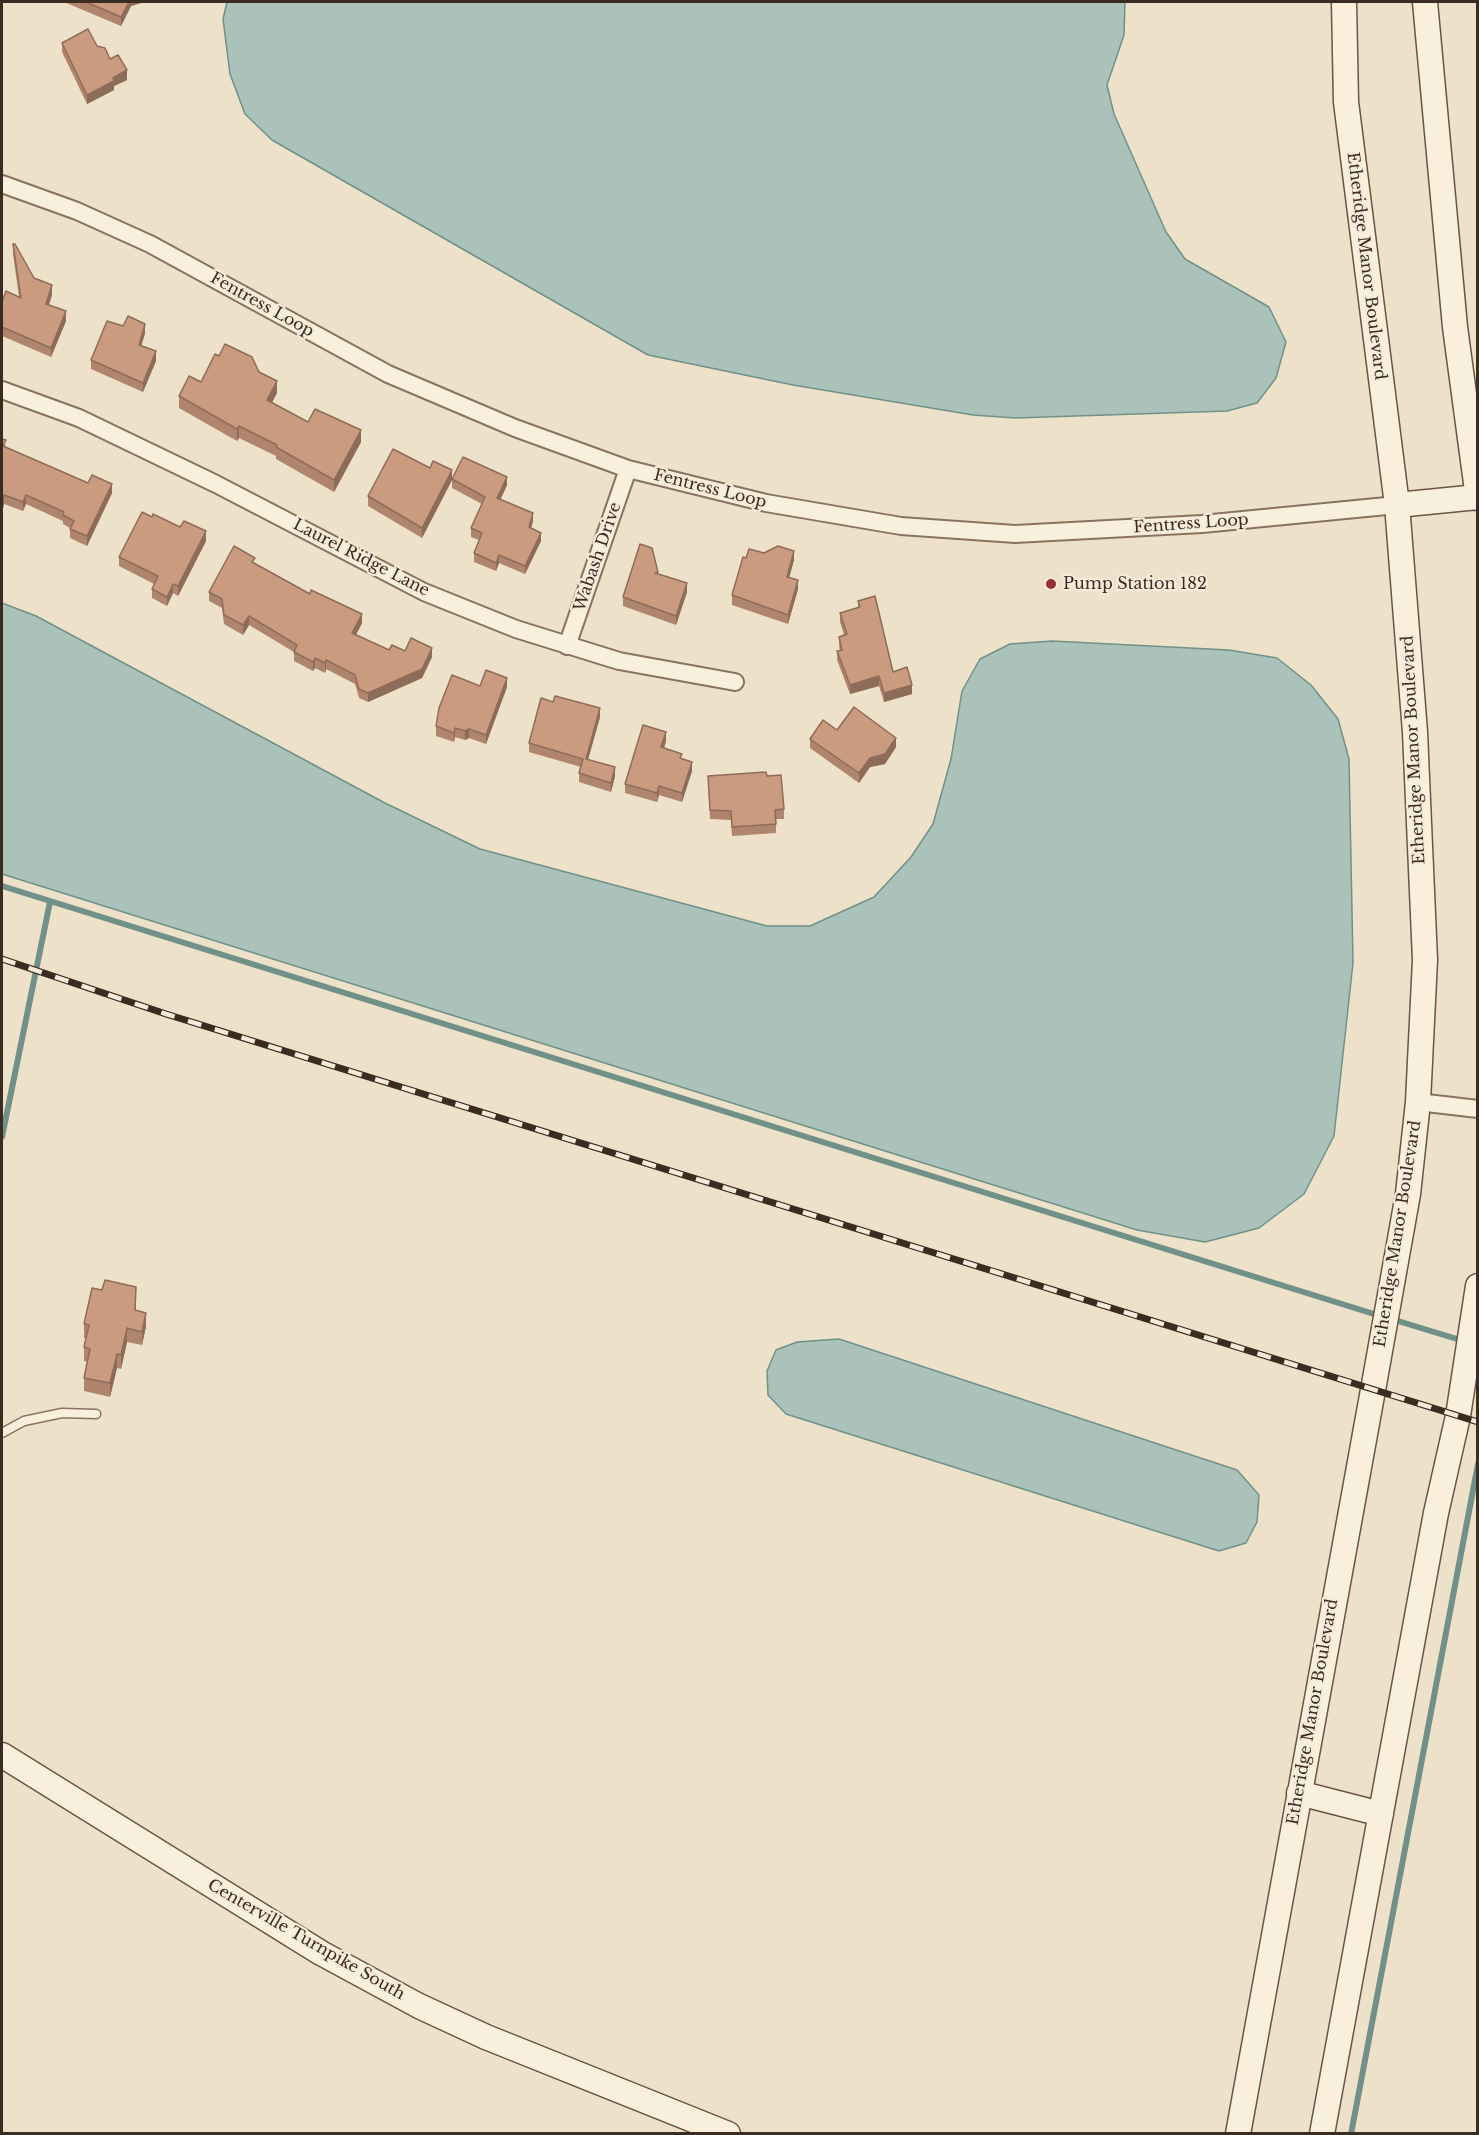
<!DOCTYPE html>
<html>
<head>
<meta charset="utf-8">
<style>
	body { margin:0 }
	#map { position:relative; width:1479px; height:2135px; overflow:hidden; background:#eee1c9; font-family:"Libre Baskerville",serif }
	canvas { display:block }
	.frame { position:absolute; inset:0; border:3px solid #3b2c21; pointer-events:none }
</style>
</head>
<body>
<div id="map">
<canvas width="1479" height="2135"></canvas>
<div class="frame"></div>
</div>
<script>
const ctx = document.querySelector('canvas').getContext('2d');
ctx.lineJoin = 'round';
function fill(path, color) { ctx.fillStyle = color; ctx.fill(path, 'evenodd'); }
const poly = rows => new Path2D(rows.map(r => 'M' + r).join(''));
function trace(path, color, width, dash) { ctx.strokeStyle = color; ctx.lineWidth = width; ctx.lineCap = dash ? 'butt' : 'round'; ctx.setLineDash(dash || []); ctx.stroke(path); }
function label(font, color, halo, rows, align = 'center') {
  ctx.font = font + ' "Libre Baskerville",serif'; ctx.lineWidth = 4.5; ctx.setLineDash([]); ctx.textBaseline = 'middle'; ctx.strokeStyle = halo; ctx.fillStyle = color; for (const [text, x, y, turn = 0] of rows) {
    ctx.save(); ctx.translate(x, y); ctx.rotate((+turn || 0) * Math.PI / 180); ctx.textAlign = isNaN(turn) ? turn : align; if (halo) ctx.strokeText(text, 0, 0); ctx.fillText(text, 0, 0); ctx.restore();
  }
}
const water = poly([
	[227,2,1125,2,1124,35,1107,85,1114,114,1166,232,1185,259,1269,307,1286,342,1276,378,1257,403,1227,411,1015,418,973,415,793,385,648,355,272,140,245,114,230,74,223,19,227,2],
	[2,603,36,616,385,803,480,849,767,926,810,926,874,897,911,857,933,824,951,759,962,691,980,659,1010,644,1052,641,1229,650,1277,658,1311,685,1338,719,1349,759,1353,963,1334,1136,1304,1194,1259,1228,1205,1242,1137,1230,2,874,2,603],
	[839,1339,1237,1470,1259,1495,1257,1522,1246,1543,1219,1551,786,1414,768,1395,767,1371,776,1350,797,1342,839,1339]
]);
const stream = poly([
	[2,886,1374,1314],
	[2,1137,50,902],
	[1398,1321,1457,1339],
	[1351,2134,1478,1464]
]);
const lane = poly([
	[2,1433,24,1421,62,1413,96,1414]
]);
const street = poly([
	[2,184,77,211,150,244,388,374,515,428,628,469,766,503,901,526,1015,534,1202,524,1397,505],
	[2,390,79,418,216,484,424,592,516,629,619,661,735,682],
	[567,646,628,469],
	[1418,1102,1478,1109]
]);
const secondary = poly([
	[1425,2,1455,327,1478,498],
	[1397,505,1478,497],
	[2,1755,321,1953,419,2006,486,2037,728,2134],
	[1299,1793,1381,1814],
	[1238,2134,1373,1390,1408,1194,1418,1102,1425,960,1415,732,1397,505,1346,102,1344,2],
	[1322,2134,1436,1513,1458,1416,1478,1286]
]);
const rail = poly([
	[2,959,166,1014,1478,1422]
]);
const wall = poly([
	[64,2,142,2,141,3,131,6,121,26],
	[62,43,97,46,110,59,127,80,114,86,114,90,87,104,62,52],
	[13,244,34,278,52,295,49,305,66,321,51,357,2,336,2,302,19,297,13,254],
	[123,326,145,333,141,346,156,361,143,392,91,369,91,360],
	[259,372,277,393,272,402,308,422,361,442,334,492,276,459,276,456,239,438,237,441,179,408,179,396,201,382],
	[2,439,6,447,112,493,87,546,70,538,70,528,63,524,63,521,26,504,23,511,4,504,2,512],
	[452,479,507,485,500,500,533,521,531,528,541,541,525,574,499,563,496,571,474,562,474,553,479,540,471,537,471,528,482,504,452,488,452,480,422,538,368,506,368,496],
	[152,517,206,541,178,596,173,593,167,606,152,598,152,589,154,584,119,566,119,557],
	[764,553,794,560,789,577,798,589,788,624,732,605,732,595,746,558],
	[255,564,362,623,356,635,389,650,405,651,432,657,422,678,368,702,359,698,355,684,326,669,325,673,315,668,313,671,294,661,294,652,249,625,243,635,224,624,222,608,209,601,209,592],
	[658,574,687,592,676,625,623,606,623,597],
	[858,601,893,672,912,694,884,702,879,686,850,694,837,660,837,651,840,650,839,646,839,637,844,635,840,622,840,613,858,607],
	[480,686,507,687,486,744,469,738,465,740,455,737,454,742,436,736,436,726],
	[600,717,588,759,615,776,611,792,579,782,579,773,581,767,529,752,529,743],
	[837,730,896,747,885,764,870,767,859,783,810,748,810,739],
	[666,741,664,748,682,759,692,771,682,802,659,795,657,802,625,793,625,784],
	[708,776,767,776,784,809,784,819,776,819,776,833,732,836,731,820,710,819],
	[136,1300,136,1310,146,1326,142,1345,127,1342,121,1369,117,1368,110,1397,84,1391,84,1378,88,1362,84,1361,84,1347,86,1338,84,1338,84,1324]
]);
const shadedWall = poly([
	[129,2,142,2,141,3,131,6,121,26,121,17],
	[127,70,127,80,114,86,114,90,87,104,87,95,113,78],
	[52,285,52,295,46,313,46,304],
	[66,311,66,321,51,357,51,348],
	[145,324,145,333,139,354,139,345],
	[156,351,156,361,143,392,143,383],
	[277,381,277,393,267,412,267,400],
	[239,426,239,438,237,441,237,429],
	[361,430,361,442,334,492,334,480],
	[452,470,452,480,422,538,422,528],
	[507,477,507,485,497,507,497,498],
	[112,484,112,493,87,546,87,536],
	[4,495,4,504,2,512,2,503],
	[26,495,26,504,23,511,23,502],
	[533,513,533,521,529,536,529,527],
	[206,531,206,541,178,596,178,586],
	[541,533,541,541,525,574,525,566],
	[794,551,794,560,787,586,787,577],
	[499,555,499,563,496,571,496,563],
	[798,580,798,589,788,624,788,615],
	[687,583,687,592,676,625,676,616],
	[173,584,173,593,167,606,167,597],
	[362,614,362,623,352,642,352,633],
	[249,616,249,625,243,635,243,625],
	[432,648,432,657,422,678,368,702,368,693],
	[315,658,315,668,313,671,313,662],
	[326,660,326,669,325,673,325,663],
	[879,676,879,686,850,694,850,685],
	[507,678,507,687,486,744,486,735],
	[912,685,912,694,884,702,884,693],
	[600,708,600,717,586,767,586,759],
	[455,728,455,737,454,742,454,733],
	[469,729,469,738,465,740,465,731],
	[666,732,666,741,661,757,661,747],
	[896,738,896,747,885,764,870,767,859,783,859,773,870,758],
	[692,762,692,771,682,802,682,793],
	[615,767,615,776,611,792,611,783],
	[659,786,659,795,657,802,657,793],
	[146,1313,146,1326,142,1345,142,1332],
	[127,1328,127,1342,121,1369,121,1355],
	[117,1354,117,1368,110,1397,110,1383]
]);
const building = poly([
	[86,2,129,2,121,17,86,2],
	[88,29,97,46,105,48,110,59,118,55,127,70,113,78,114,81,87,95,62,43,88,29],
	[13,244,15,244,34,278,52,285,46,304,66,311,51,348,2,327,2,302,6,291,21,298,13,244],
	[128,316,145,324,139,345,156,351,143,383,91,360,107,321,123,326,128,316],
	[225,344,252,357,259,372,277,381,267,400,308,422,315,409,361,430,334,480,276,447,277,445,239,426,237,429,179,396,189,376,201,382,215,354,219,356,225,344],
	[2,439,6,440,3,446,88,483,92,475,112,484,87,536,70,529,74,521,63,515,64,512,26,495,23,502,4,495,2,503,2,439],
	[393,449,430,468,433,461,452,470,422,528,368,496,393,449],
	[463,457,507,477,497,498,533,513,529,527,541,533,525,566,499,555,496,563,474,553,482,533,471,528,485,497,452,479,463,457],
	[142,512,152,517,153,514,180,527,184,521,206,531,178,586,173,584,167,597,152,589,158,576,119,557,142,512],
	[640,544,652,548,658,572,655,573,687,583,676,616,623,597,640,544],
	[234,546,255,558,252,562,310,594,311,590,362,614,352,633,389,650,392,645,405,651,411,638,432,648,422,669,368,693,359,689,355,675,326,660,325,663,315,658,313,662,294,652,297,645,249,616,243,625,224,615,222,599,209,592,234,546],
	[778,546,794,551,787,577,798,580,788,615,732,595,743,557,746,558,749,549,764,553,778,546],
	[875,596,893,672,907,667,912,685,884,693,879,676,850,685,837,651,842,650,839,637,847,634,840,613,860,607,858,601,875,596],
	[486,670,507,678,486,735,469,729,465,731,455,728,454,733,436,726,439,708,452,675,480,686,486,670],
	[555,696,600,708,586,759,615,767,611,783,579,773,583,759,529,743,541,698,553,702,555,696],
	[854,707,896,738,885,754,870,758,859,773,810,739,823,720,837,730,854,707],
	[643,725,666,732,661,747,682,754,680,758,692,762,682,793,659,786,657,793,625,784,643,725],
	[766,772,767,776,781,775,784,809,775,810,776,824,732,827,731,811,710,810,708,776,766,772],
	[105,1280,136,1287,135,1310,146,1313,142,1332,127,1328,121,1355,117,1354,110,1383,84,1378,90,1349,84,1347,89,1325,84,1324,92,1288,102,1290,105,1280]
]);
const markers = [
	[1051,584,6,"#983036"]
];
const streetNames = [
	["Etheridge Manor Boulevard",1366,266,83],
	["Fentress Loop",262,305,29],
	["Fentress Loop",710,489,14],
	["Fentress Loop",1191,524,-4],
	["Wabash Drive",598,557,-71],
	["Laurel Ridge Lane",361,558,27],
	["Etheridge Manor Boulevard",1414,750,-93],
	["Etheridge Manor Boulevard",1398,1234,-81],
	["Etheridge Manor Boulevard",1313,1712,-80],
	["Centerville Turnpike South",306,1940,30]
];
const poiNames = [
	["Pump Station 182",1063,584]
];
fill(water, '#aac2ba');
trace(water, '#709187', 1.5);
trace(stream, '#709187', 6);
trace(lane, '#8a735e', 11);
trace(street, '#8a735e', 20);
trace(secondary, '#6c5441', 27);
trace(lane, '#f8efdd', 8);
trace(street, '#f8efdd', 16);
trace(secondary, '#f8efdd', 24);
trace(rail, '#3b2c21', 7);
trace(rail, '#f5ebd9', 4.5, [14]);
fill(wall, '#af856e');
fill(shadedWall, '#8e6c5a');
fill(building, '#cb9b80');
trace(building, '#8e6c5a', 1.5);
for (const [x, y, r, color] of markers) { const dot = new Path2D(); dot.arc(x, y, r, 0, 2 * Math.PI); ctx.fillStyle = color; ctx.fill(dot); trace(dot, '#f5ebd9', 2); }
label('16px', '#3b2c21', '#f5ebd9', streetNames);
label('16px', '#3b2c21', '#f5ebd9', poiNames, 'left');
</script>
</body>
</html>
